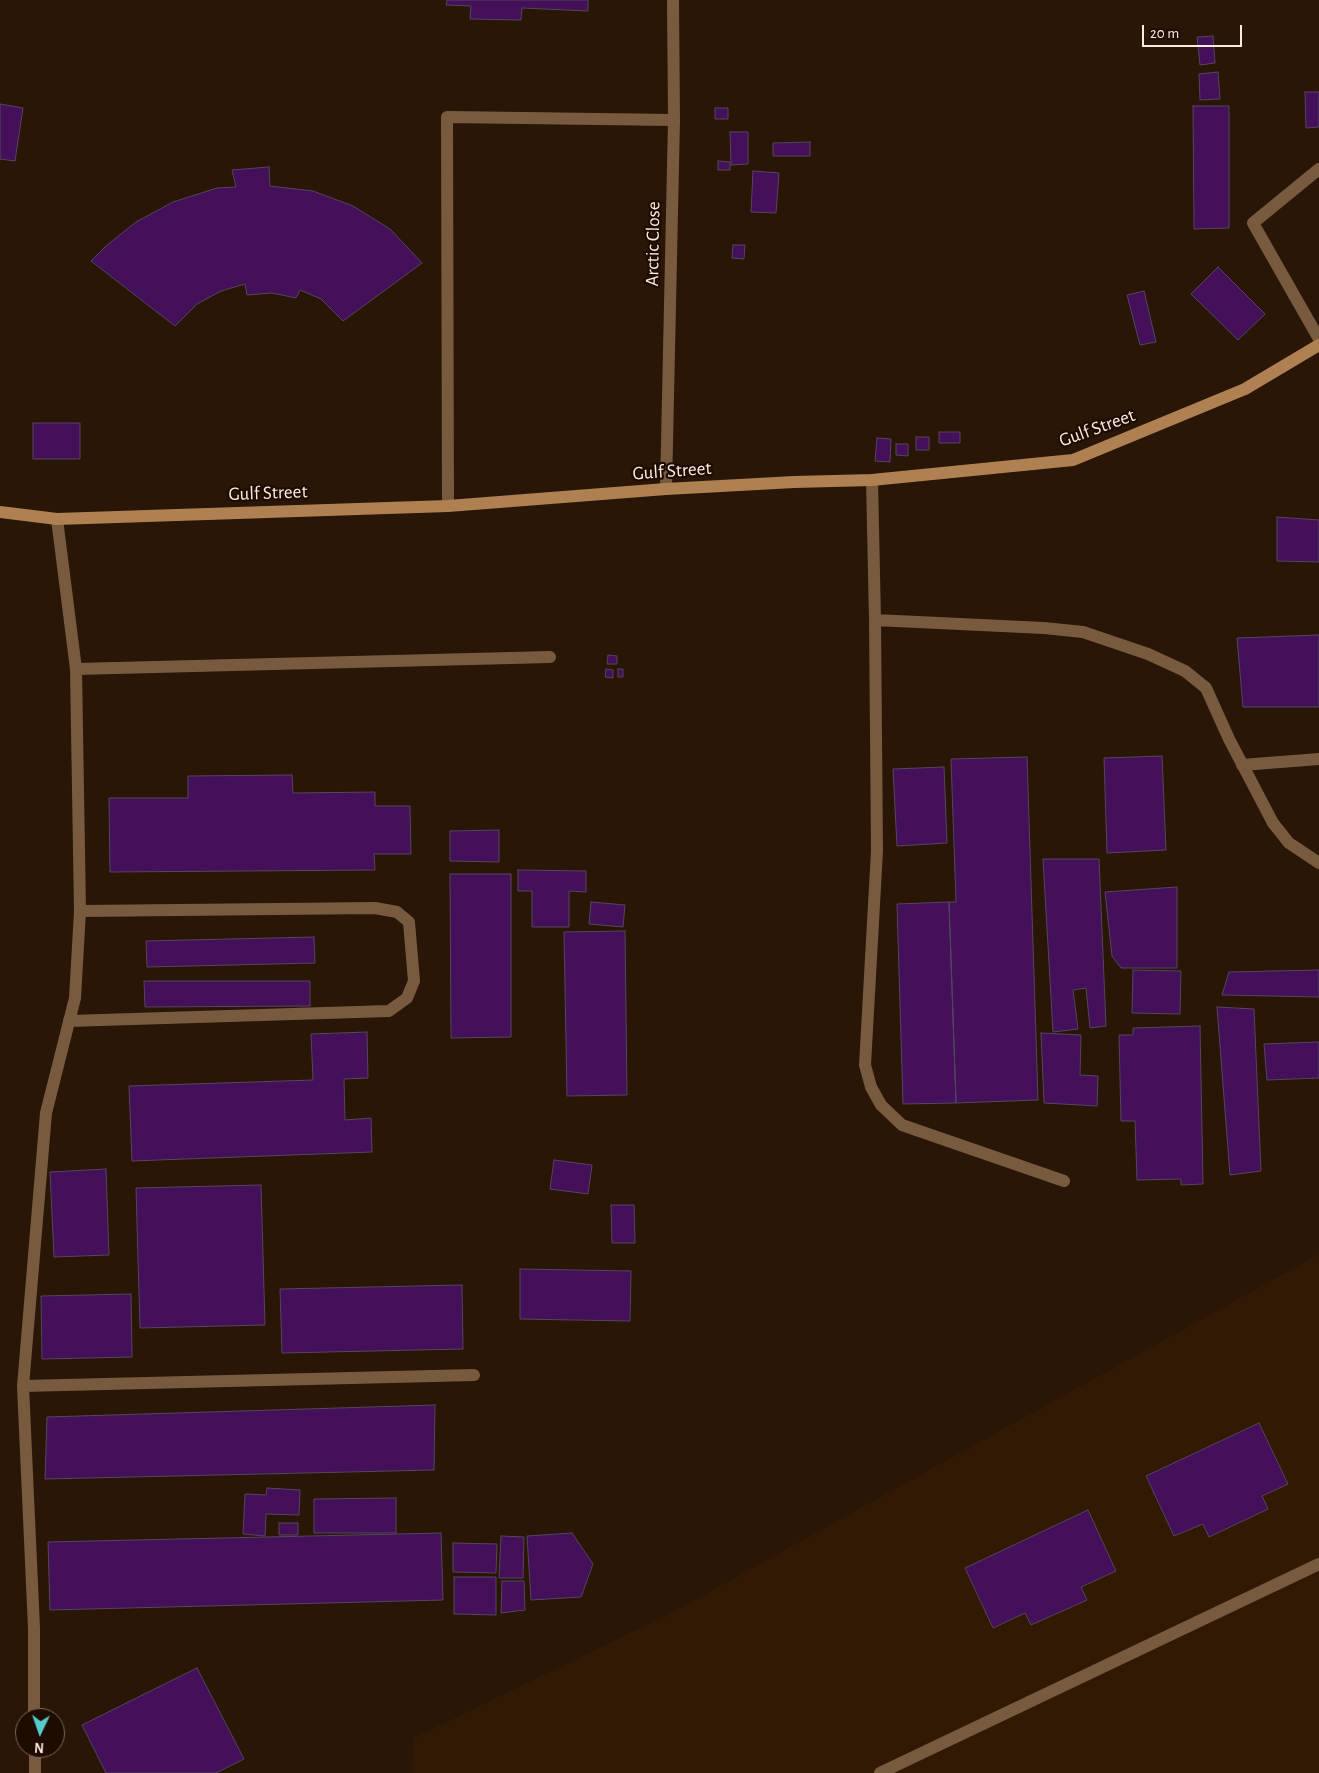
<!DOCTYPE html>
<html>
<head>
<meta charset="utf-8">
<style>
	body { margin:0 }
	#map { position:relative; width:1319px; height:1773px; overflow:hidden; background:#291606; font-family:"Alegreya Sans",sans-serif }
	canvas { display:block }
	.north { position:absolute; left:15px; top:1708px; width:50px; height:50px; box-sizing:border-box; background:#1f0c01; border:1px solid #77665b; border-radius:50%; rotate:183deg; font-size:14px; font-weight:700; line-height:20px; text-align:center; color:#faece1 }
	.north::after { content:''; display:block; margin:auto; width:18px; height:22px; background:#53cdcb; clip-path:polygon(50% 0,100% 100%,50% 72%,0 100%) }
	.scale { position:absolute; left:1142px; top:25px; width:100px; height:22px; box-sizing:border-box; border:2px solid #faece1; border-top:0; padding-left:6px; font-size:15px; line-height:18px; white-space:nowrap; color:#faece1; -webkit-text-stroke:4px #1f0c01; paint-order:stroke }
</style>
</head>
<body>
<div id="map">
<canvas width="1319" height="1773"></canvas>
<div class="north">N</div>
<div class="scale">20 m</div>
</div>
<script>
const ctx = document.querySelector('canvas').getContext('2d');
ctx.lineJoin = 'round';
function fill(path, color) { ctx.fillStyle = color; ctx.fill(path, 'evenodd'); }
const poly = rows => new Path2D(rows.map(r => 'M' + r).join(''));
function trace(path, color, width, dash) { ctx.strokeStyle = color; ctx.lineWidth = width; ctx.lineCap = dash ? 'butt' : 'round'; ctx.setLineDash(dash || []); ctx.stroke(path); }
function label(font, color, halo, rows, align = 'center') {
  ctx.font = font + ' "Alegreya Sans",sans-serif'; ctx.lineWidth = 4.5; ctx.setLineDash([]); ctx.textBaseline = 'middle'; ctx.strokeStyle = halo; ctx.fillStyle = color; for (const [text, x, y, turn = 0] of rows) {
    ctx.save(); ctx.translate(x, y); ctx.rotate((+turn || 0) * Math.PI / 180); ctx.textAlign = isNaN(turn) ? turn : align; if (halo) ctx.strokeText(text, 0, 0); ctx.fillText(text, 0, 0); ctx.restore();
  }
}
const built = poly([
	[1319,1254,1319,1773,412,1773,413,1738,667,1615]
]);
const building = poly([
	[447,0,588,0,588,11,522,8,521,20,470,19,471,6,446,5,447,0],
	[1213,36,1215,63,1200,65,1197,37,1213,36],
	[1218,72,1220,99,1200,100,1199,74,1218,72],
	[1305,92,1319,92,1319,127,1306,128,1305,92],
	[0,104,23,108,15,161,0,159,0,104],
	[1193,106,1229,106,1229,228,1194,229,1193,106],
	[715,108,728,108,728,119,715,119,715,108],
	[730,132,748,132,748,164,731,165,730,132],
	[810,142,810,156,773,156,773,143,810,142],
	[718,161,730,162,730,170,718,170,718,161],
	[269,167,270,186,313,191,353,206,390,229,422,263,343,321,321,299,300,290,296,298,272,293,247,295,245,284,221,291,197,304,175,326,91,261,106,246,136,222,173,202,217,188,236,187,232,170,269,167],
	[753,171,779,173,776,213,751,212,753,171],
	[733,245,745,245,744,259,732,258,733,245],
	[1218,267,1265,314,1238,340,1191,294,1218,267],
	[1144,291,1156,342,1140,345,1127,295,1144,291],
	[33,423,80,423,80,459,33,459,33,423],
	[939,432,960,432,960,443,939,443,939,432],
	[916,437,929,437,929,450,916,450,916,437],
	[877,438,891,439,890,462,875,461,877,438],
	[896,444,908,444,908,456,896,455,896,444],
	[1277,517,1319,520,1319,562,1277,561,1277,517],
	[1319,635,1319,707,1243,707,1237,638,1319,635],
	[608,655,617,656,617,664,607,664,608,655],
	[606,669,613,670,613,678,605,677,606,669],
	[618,669,623,669,623,677,618,677,618,669],
	[1162,756,1166,850,1107,853,1104,758,1162,756],
	[1027,757,1038,1100,956,1103,949,902,956,902,951,759,1027,757],
	[944,767,947,843,897,846,893,769,944,767],
	[292,775,293,793,375,792,375,806,410,806,411,854,374,854,375,870,110,872,109,798,188,798,188,776,292,775],
	[499,830,499,862,450,861,450,831,499,830],
	[1043,859,1099,859,1106,1026,1090,1028,1086,988,1073,990,1078,1029,1053,1032,1043,859],
	[518,870,586,871,586,892,569,891,569,927,532,927,532,891,518,891,518,870],
	[450,874,511,874,511,1037,451,1038,450,874],
	[1177,887,1177,968,1121,968,1112,956,1105,892,1177,887],
	[591,902,625,905,623,927,589,924,591,902],
	[949,902,956,1103,903,1104,897,904,949,902],
	[625,931,627,1095,567,1096,564,932,625,931],
	[314,937,315,963,147,967,146,941,314,937],
	[1133,970,1181,971,1180,1014,1132,1013,1133,970],
	[1319,970,1319,997,1222,995,1229,972,1319,970],
	[144,981,310,981,310,1006,145,1007,144,981],
	[1217,1007,1254,1009,1261,1171,1230,1175,1217,1007],
	[1200,1026,1203,1184,1181,1185,1181,1179,1137,1180,1135,1121,1121,1121,1119,1035,1133,1035,1133,1028,1200,1026],
	[367,1032,368,1078,344,1079,345,1120,371,1118,372,1152,132,1161,129,1086,313,1080,311,1034,367,1032],
	[1041,1033,1081,1035,1080,1075,1098,1076,1097,1106,1044,1103,1041,1033],
	[1319,1042,1319,1078,1267,1080,1264,1044,1319,1042],
	[554,1160,592,1165,588,1194,550,1189,554,1160],
	[106,1169,109,1255,54,1257,50,1172,106,1169],
	[261,1185,265,1325,140,1328,136,1188,261,1185],
	[611,1205,634,1205,635,1243,612,1243,611,1205],
	[520,1269,631,1271,630,1321,520,1319,520,1269],
	[462,1285,463,1349,282,1353,280,1289,462,1285],
	[131,1294,132,1357,42,1359,41,1296,131,1294],
	[435,1405,434,1470,45,1479,47,1417,435,1405],
	[1259,1423,1288,1484,1262,1496,1268,1509,1209,1537,1203,1524,1174,1536,1146,1476,1259,1423],
	[267,1488,300,1490,299,1515,266,1514,265,1536,243,1534,245,1494,266,1495,267,1488],
	[396,1498,396,1533,314,1533,314,1499,396,1498],
	[1088,1510,1116,1571,1081,1587,1087,1600,1031,1625,1025,1613,993,1628,965,1568,1088,1510],
	[279,1523,298,1523,298,1535,279,1535,279,1523],
	[441,1533,443,1600,50,1610,48,1542,441,1533],
	[572,1533,593,1564,581,1597,531,1600,527,1536,572,1533],
	[501,1536,524,1537,523,1578,499,1578,501,1536],
	[453,1543,497,1544,496,1573,453,1572,453,1543],
	[454,1577,496,1577,496,1615,454,1614,454,1577],
	[502,1581,524,1581,525,1610,501,1613,502,1581],
	[197,1668,244,1759,216,1773,106,1773,82,1725,197,1668]
]);
const lane = poly([
	[1319,169,1253,223,1319,339],
	[872,480,875,620,877,851,865,1065,871,1087,881,1105,902,1125,1064,1181],
	[448,506,447,117,674,120],
	[875,620,1044,628,1083,632,1148,654,1185,671,1206,688,1229,739,1273,823,1289,843,1319,863],
	[1242,765,1319,759],
	[69,1021,389,1011,407,998,414,981,409,922,397,912,375,908,80,911]
]);
const street = poly([
	[666,489,674,120,673,0],
	[76,669,550,657],
	[23,1386,474,1375],
	[34,1718,34,1628,23,1386,46,1113,75,998,80,911,76,669,57,519],
	[35,1748,35,1773],
	[880,1773,1319,1564]
]);
const secondary = poly([
	[0,512,57,519,448,506,666,489,794,482,872,480,1073,460,1245,389,1319,345]
]);
const streetNames = [
	["Arctic Close",653,244,-89],
	["Gulf Street",1097,428,-20],
	["Gulf Street",672,471,-4],
	["Gulf Street",268,493,-2]
];
fill(built, '#311904');
fill(building, '#431059');
trace(building, '#54465d', 1);
trace(lane, '#785b3f', 12);
trace(street, '#785b3f', 12);
trace(secondary, '#af8051', 12);
label('19px', '#faece1', '#1f0c01', streetNames);
</script>
</body>
</html>
